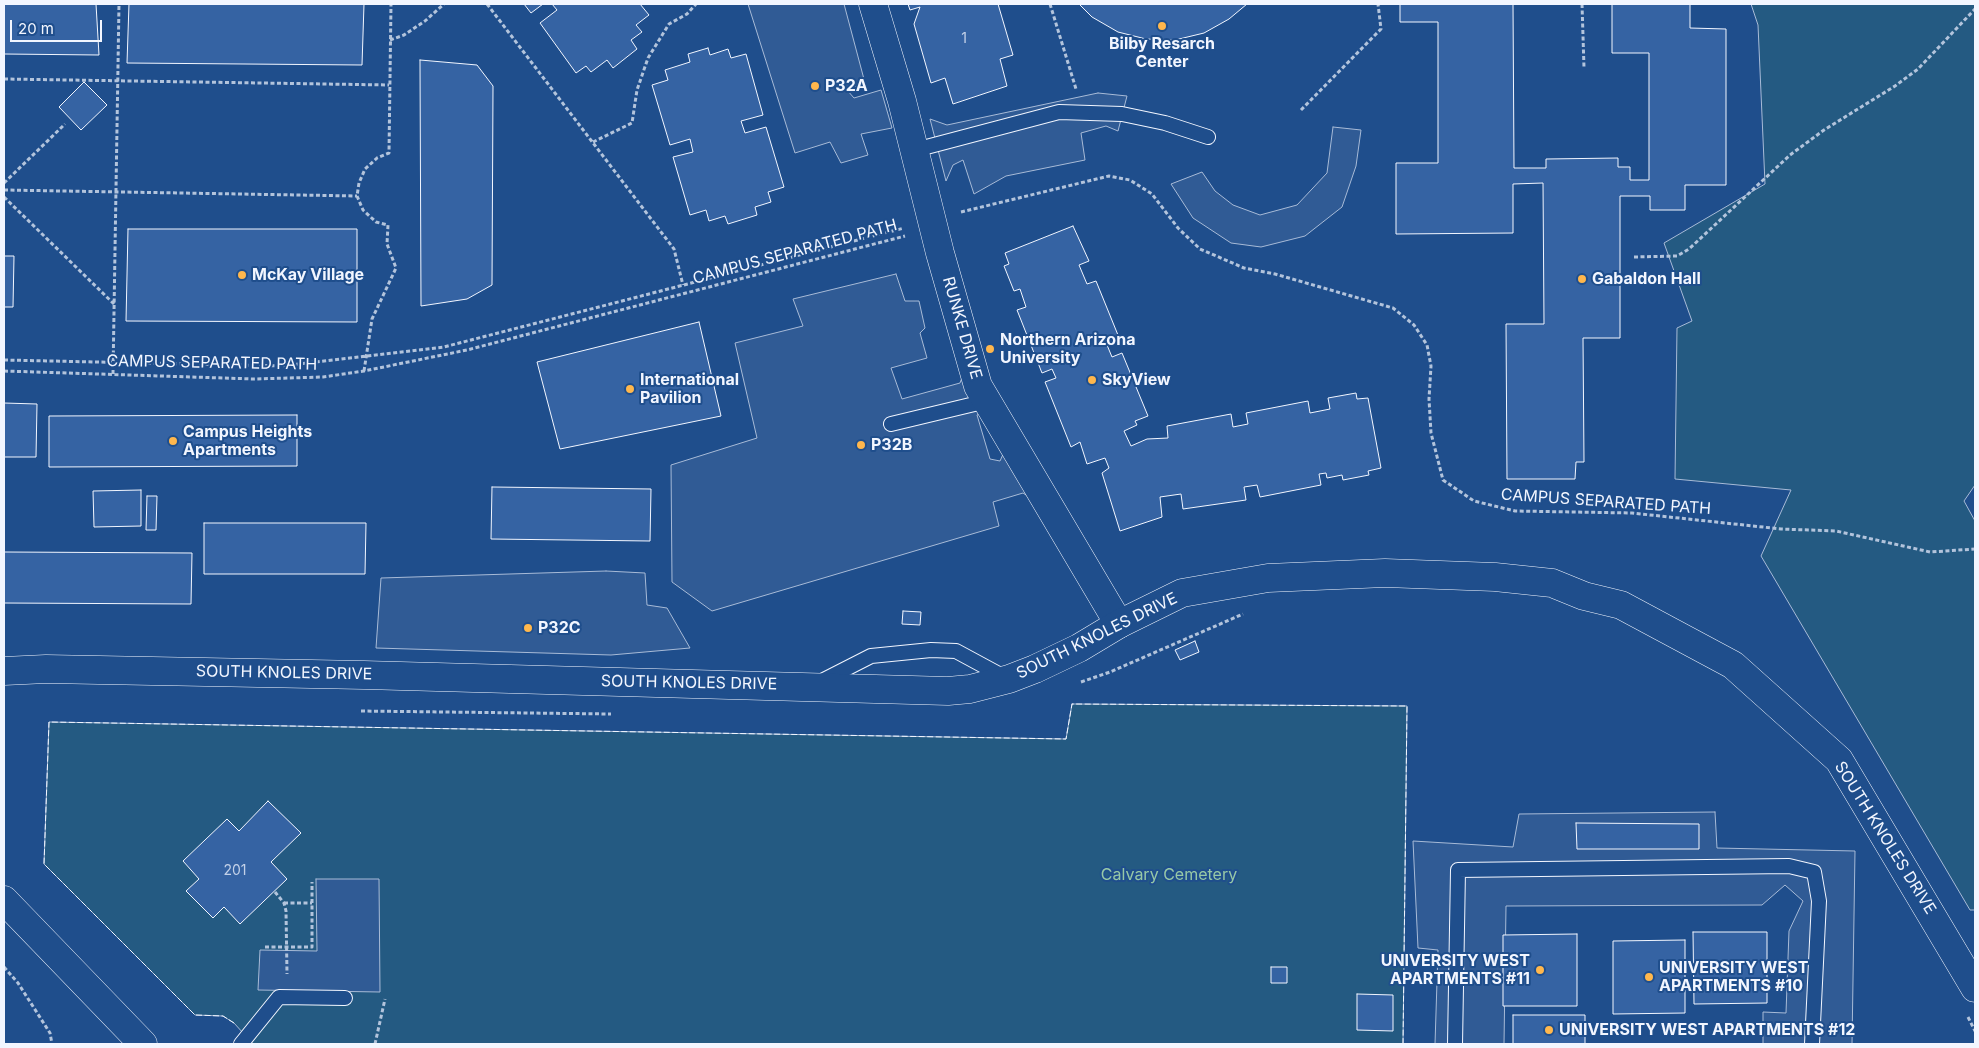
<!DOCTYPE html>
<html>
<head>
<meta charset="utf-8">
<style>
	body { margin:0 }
	#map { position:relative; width:1979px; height:1048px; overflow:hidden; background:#1f4e8c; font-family:Inter,sans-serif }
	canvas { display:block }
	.frame { position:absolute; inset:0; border:5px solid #f2f6ff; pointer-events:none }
	.scale { position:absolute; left:10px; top:20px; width:92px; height:22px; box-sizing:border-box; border:2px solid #f2f6ff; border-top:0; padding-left:6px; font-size:15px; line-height:18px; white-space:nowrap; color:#f2f6ff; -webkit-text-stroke:4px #1f4e8c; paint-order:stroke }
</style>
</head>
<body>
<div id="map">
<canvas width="1979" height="1048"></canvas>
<div class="frame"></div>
<div class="scale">20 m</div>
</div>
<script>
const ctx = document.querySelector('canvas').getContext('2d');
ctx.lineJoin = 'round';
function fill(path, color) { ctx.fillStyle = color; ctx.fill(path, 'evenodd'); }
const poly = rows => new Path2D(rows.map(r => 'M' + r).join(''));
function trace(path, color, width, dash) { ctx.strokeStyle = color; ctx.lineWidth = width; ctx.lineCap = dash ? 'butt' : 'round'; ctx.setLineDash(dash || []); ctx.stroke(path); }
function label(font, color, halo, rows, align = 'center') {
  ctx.font = font + ' Inter,sans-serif'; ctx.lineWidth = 4; ctx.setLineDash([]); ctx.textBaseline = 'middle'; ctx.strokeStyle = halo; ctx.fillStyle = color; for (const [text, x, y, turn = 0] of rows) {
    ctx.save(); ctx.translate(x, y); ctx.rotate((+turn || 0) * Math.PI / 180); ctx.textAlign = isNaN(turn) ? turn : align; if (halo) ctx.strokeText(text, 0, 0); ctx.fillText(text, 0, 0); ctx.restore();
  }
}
const green = poly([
	[1751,4,1975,4,1975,485,1964,501,1975,521,1975,910,1970,910,1761,556,1791,490,1675,479,1677,328,1692,321,1664,243,1765,184,1758,25,1751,4],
	[1072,704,1407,706,1403,1044,253,1044,234,1023,223,1016,195,1015,44,864,49,722,1066,739,1072,704]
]);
const parking = poly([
	[748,4,844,4,865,83,847,90,854,98,881,90,892,128,861,134,868,155,841,163,830,142,795,153,748,4],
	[1098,93,1127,96,1118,131,1106,126,1081,133,1085,160,1006,176,974,194,963,160,953,165,946,181,930,119,947,125,1098,93],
	[1333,127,1361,130,1356,166,1342,207,1305,236,1261,247,1231,243,1193,218,1171,184,1202,172,1215,191,1233,205,1260,215,1297,205,1327,173,1333,127],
	[896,274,905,301,919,301,925,328,920,333,927,358,891,368,902,399,960,383,967,364,985,411,977,415,990,459,1000,461,1004,452,1035,501,1023,493,993,502,999,526,712,611,672,582,671,465,757,438,735,343,803,326,793,299,896,274],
	[606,571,645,573,647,605,667,608,690,648,611,655,376,648,381,578,606,571],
	[1715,812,1717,848,1855,851,1852,1044,1763,1044,1763,1012,1786,1013,1789,931,1803,901,1785,885,1762,905,1506,906,1504,1044,1435,1044,1438,950,1418,948,1413,841,1513,847,1519,814,1715,812],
	[316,879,379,879,380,992,258,990,260,950,317,951,316,879]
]);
const building = poly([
	[4,4,96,4,99,55,4,54,4,4],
	[129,4,364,4,362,65,127,63,129,4],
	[524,4,543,4,531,13,524,4],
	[552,4,640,4,649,15,636,25,642,32,631,40,637,49,613,68,607,60,591,72,586,66,576,73,540,23,557,10,552,4],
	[908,4,998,4,1013,55,1000,59,1007,86,953,104,945,78,931,83,914,24,920,7,910,10,908,4],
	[1079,4,1247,4,1229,19,1204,33,1175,40,1146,39,1118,32,1092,17,1079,4],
	[1400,4,1513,4,1514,168,1546,168,1546,159,1618,158,1618,167,1630,167,1630,180,1649,180,1649,53,1612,53,1612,4,1690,4,1690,28,1726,29,1726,185,1685,185,1685,210,1650,210,1650,196,1620,196,1620,338,1583,338,1584,462,1576,462,1575,479,1507,479,1506,324,1544,324,1543,183,1513,184,1513,233,1396,234,1396,163,1438,163,1438,22,1400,22,1400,4],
	[708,48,710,55,728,49,731,58,746,54,763,115,741,121,745,133,766,127,784,187,768,192,771,202,755,207,757,215,728,224,725,216,709,221,706,210,690,215,673,157,693,152,690,139,670,145,652,85,668,80,665,70,690,62,688,54,708,48],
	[420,60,477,65,493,86,492,285,467,299,421,306,420,60],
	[84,82,107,105,81,130,59,107,84,82],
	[1073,226,1089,261,1079,265,1087,284,1096,281,1120,340,1107,345,1112,357,1122,353,1148,416,1135,421,1137,425,1124,431,1131,446,1147,439,1168,438,1167,426,1231,414,1233,427,1248,424,1246,413,1308,401,1310,413,1330,409,1328,398,1356,393,1357,399,1368,398,1381,468,1368,471,1369,475,1343,480,1342,475,1327,478,1326,473,1319,474,1321,485,1260,497,1257,485,1244,487,1246,500,1183,509,1181,494,1160,497,1162,517,1120,531,1102,473,1109,468,1105,458,1087,464,1080,442,1071,447,1045,382,1056,378,1052,369,1042,373,1017,310,1026,307,1020,289,1014,291,1004,266,1009,264,1005,253,1073,226],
	[128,229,357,229,357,322,126,321,128,229],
	[4,256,14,256,13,307,4,307,4,256],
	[699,322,721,416,560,449,537,362,699,322],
	[4,403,37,404,36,457,4,457,4,403],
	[297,415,297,466,49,467,49,416,297,415],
	[492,487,651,489,650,541,491,539,492,487],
	[141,490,141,526,94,527,93,491,141,490],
	[147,496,157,496,156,530,146,530,147,496],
	[204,523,366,523,365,574,204,574,204,523],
	[4,552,192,553,191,604,4,603,4,552],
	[903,611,921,612,920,625,902,624,903,611],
	[1195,641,1199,652,1180,660,1175,650,1195,641],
	[268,801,301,833,271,862,287,879,240,924,224,907,213,918,186,891,199,879,183,861,227,819,239,831,268,801],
	[1576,823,1699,824,1699,849,1577,849,1576,823],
	[1693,932,1767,932,1767,1003,1694,1004,1693,932],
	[1577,934,1577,1006,1503,1006,1503,935,1577,934],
	[1685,940,1685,1013,1613,1014,1613,941,1685,940],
	[1271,967,1287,967,1287,983,1271,983,1271,967],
	[1357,994,1393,995,1393,1031,1357,1030,1357,994],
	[1513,1015,1585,1015,1585,1044,1513,1044,1513,1015]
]);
const path = poly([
	[487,4,674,249,683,285],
	[1050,4,1076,89],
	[1582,4,1584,68],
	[390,40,404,35,425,21,444,4],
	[4,79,389,85],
	[1301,110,1381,29,1378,4],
	[593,142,632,123,637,90,648,58,669,24,687,14,696,4],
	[4,183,65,124],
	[4,190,357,196],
	[4,197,114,304],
	[961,212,1109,176,1130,180,1152,194,1178,228,1200,249,1244,268,1275,274,1393,308,1414,325,1427,345,1431,366,1429,399,1431,433,1443,480,1474,501,1515,511,1632,513,1781,529,1836,531,1930,552,1975,549],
	[1634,257,1677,256,1689,249,1790,155,1824,130,1895,86,1918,69,1975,9],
	[4,360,282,366,444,347,904,228],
	[4,371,254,379,323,377,364,371,467,350,905,236],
	[364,371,372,319,396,268,387,244,388,225,376,222,363,210,357,196,359,183,365,169,377,158,389,153,391,4],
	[113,374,119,4],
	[1081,682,1110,672,1243,614],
	[361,711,611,714],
	[275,892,284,903,286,911,287,974],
	[284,903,312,903],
	[265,947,312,947,312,882],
	[4,967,18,983,50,1033,52,1044],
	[1968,1017,1975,1031],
	[375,1044,385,999]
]);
const lane = poly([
	[915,150,1059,112,1122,114,1165,123,1208,137],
	[891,424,987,401],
	[818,683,871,656,931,650,956,651,1006,678],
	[241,1044,279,997,345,998],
	[1455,1044,1458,870,1789,866,1814,872,1819,901,1812,1044]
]);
const street = poly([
	[873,4,902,101,940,253,978,386,1119,624]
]);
const secondary = poly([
	[4,671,46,669,364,675,948,691,970,689,1009,679,1035,669,1079,648,1119,624,1182,593,1268,578,1385,573,1495,577,1552,583,1584,596,1621,605,1733,665,1839,760,1975,988],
	[4,900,143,1044]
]);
const fence = poly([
	[234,1023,223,1016,195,1015,44,864,49,722,1066,739,1072,704,1407,706,1403,1044]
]);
const markers = [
	[1162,26,5,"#ffb74d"],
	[815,86,5,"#ffb74d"],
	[242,275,5,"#ffb74d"],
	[1582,279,5,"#ffb74d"],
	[990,349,5,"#ffb74d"],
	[1092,380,5,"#ffb74d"],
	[630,389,5,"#ffb74d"],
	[173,441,5,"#ffb74d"],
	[861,445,5,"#ffb74d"],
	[528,628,5,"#ffb74d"],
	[1540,970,5,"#ffb74d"],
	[1649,977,5,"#ffb74d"],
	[1549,1030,5,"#ffb74d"]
];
const numberNames = [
	["1",964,39],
	["201",235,871]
];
const poiNames = [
	["Bilby Resarch",1162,44,"center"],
	["Center",1162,62,"center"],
	["P32A",825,86],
	["McKay Village",252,275],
	["Gabaldon Hall",1592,279],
	["Northern Arizona",1000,340],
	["University",1000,358],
	["International",640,380],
	["Pavilion",640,398],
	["SkyView",1102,380],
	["Campus Heights",183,432],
	["Apartments",183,450],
	["P32B",871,445],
	["P32C",538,628],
	["UNIVERSITY WEST",1530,961,"right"],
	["APARTMENTS #11",1530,979,"right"],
	["UNIVERSITY WEST",1659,968],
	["APARTMENTS #10",1659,986],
	["UNIVERSITY WEST APARTMENTS #12",1559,1030]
];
const streetNames = [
	["CAMPUS SEPARATED PATH",795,252,-15],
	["RUNKE DRIVE",962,328,74],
	["CAMPUS SEPARATED PATH",212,363,1],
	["CAMPUS SEPARATED PATH",1606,502,4],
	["SOUTH KNOLES DRIVE",1097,636,-26],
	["SOUTH KNOLES DRIVE",284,673,1],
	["SOUTH KNOLES DRIVE",689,683,1],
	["SOUTH KNOLES DRIVE",1885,838,58]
];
const parkNames = [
	["Calvary Cemetery",1169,875]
];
fill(green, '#245a82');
trace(green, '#a8bbd7', 1);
fill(parking, '#305b95');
trace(parking, '#a8bbd7', 1);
fill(building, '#3563a3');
trace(building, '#f2f6ff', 1);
trace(lane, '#f2f6ff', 16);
trace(street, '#f2f6ff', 29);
trace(secondary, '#f2f6ff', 29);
trace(path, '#b3c4dc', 3, [4, 2.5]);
trace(lane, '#1f4e8c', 14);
trace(street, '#1f4e8c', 28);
trace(secondary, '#1f4e8c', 28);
trace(fence, '#f2f6ff', 1, [6, 2.5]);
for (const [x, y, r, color] of markers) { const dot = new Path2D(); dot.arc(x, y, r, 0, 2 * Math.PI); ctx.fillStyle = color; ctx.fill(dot); trace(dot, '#1f4e8c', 2); }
label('14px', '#c3d1e8', null, numberNames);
label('bold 16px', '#f2f6ff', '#1f4e8c', poiNames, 'left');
label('16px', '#f2f6ff', '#1f4e8c', streetNames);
label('16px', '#97c8a6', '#1f4e8c', parkNames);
</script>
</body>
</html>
